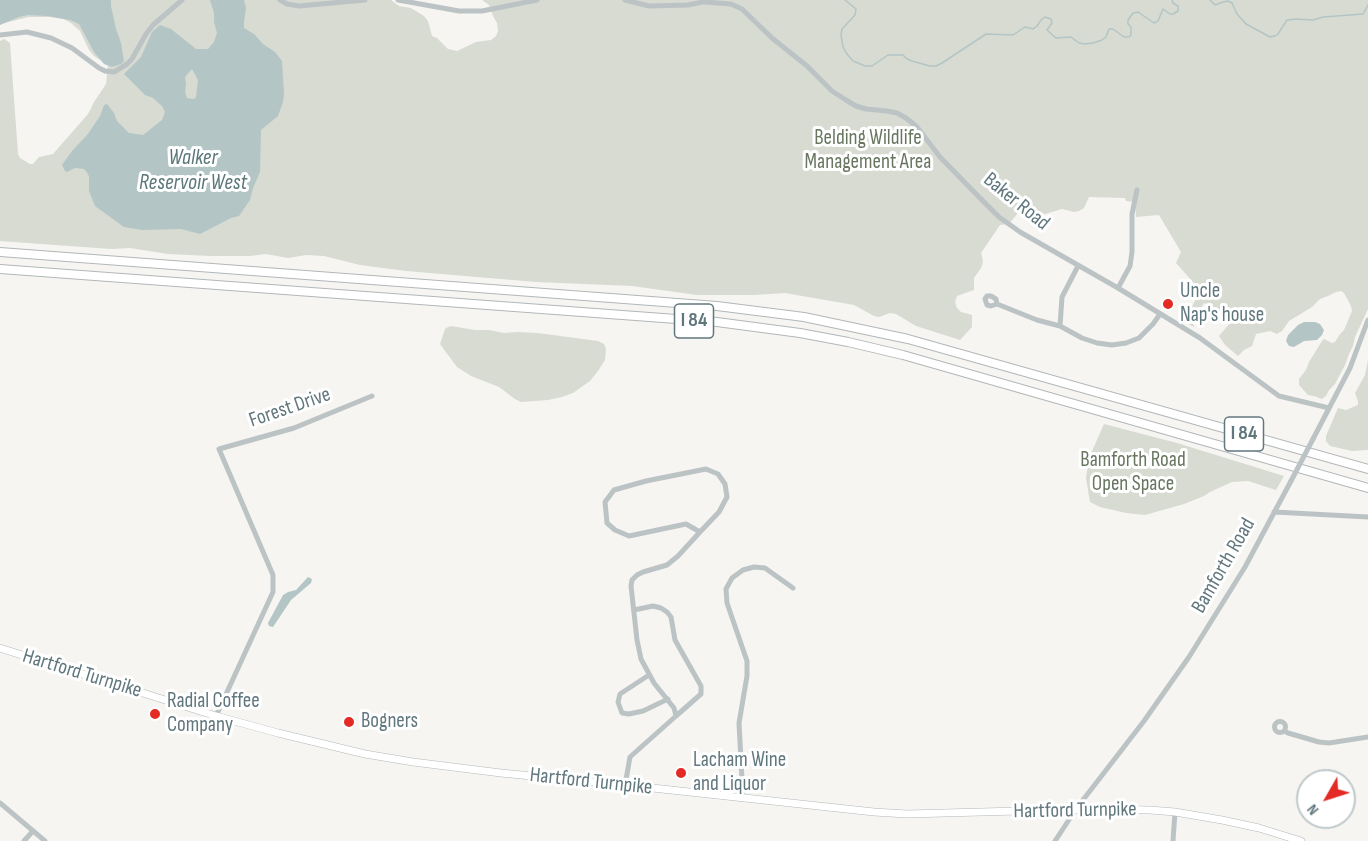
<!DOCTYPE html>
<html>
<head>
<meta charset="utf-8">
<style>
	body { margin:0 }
	#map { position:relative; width:1368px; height:841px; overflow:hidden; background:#f6f5f2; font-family:"Sofia Sans Condensed",sans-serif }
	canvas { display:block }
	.north { position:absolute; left:1296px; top:769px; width:60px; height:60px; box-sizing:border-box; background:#fff; border:2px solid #c0c9cb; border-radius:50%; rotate:231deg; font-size:16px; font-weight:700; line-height:24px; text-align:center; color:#61777e }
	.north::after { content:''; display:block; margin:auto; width:21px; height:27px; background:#e42a25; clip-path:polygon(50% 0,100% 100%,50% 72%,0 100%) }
</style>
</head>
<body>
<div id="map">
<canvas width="1368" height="841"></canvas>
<div class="north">N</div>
</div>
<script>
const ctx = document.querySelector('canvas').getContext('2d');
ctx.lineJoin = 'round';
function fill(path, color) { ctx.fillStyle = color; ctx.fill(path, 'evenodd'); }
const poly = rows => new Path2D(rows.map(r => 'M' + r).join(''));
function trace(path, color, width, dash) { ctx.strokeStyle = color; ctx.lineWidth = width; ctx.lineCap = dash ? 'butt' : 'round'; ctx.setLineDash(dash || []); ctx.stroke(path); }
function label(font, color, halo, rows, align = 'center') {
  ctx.font = font + ' "Sofia Sans Condensed",sans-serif'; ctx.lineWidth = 6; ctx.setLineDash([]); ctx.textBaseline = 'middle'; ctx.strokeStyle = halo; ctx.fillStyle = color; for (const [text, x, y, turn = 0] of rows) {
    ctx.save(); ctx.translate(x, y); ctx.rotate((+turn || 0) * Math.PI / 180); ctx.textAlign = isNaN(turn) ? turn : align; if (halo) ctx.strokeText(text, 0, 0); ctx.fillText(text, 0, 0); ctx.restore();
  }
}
const green = poly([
	[0,0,391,0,399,6,411,8,424,16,428,21,432,36,437,38,448,49,457,51,476,42,491,40,496,36,498,31,497,23,493,16,489,5,482,0,1368,0,1368,309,1355,337,1353,346,1349,354,1345,365,1335,384,1329,390,1326,396,1322,399,1314,396,1308,395,1299,385,1299,379,1306,370,1309,362,1322,341,1324,339,1332,343,1335,342,1340,334,1344,330,1352,311,1351,306,1344,293,1341,291,1336,292,1328,296,1320,299,1312,307,1289,321,1282,331,1277,334,1270,331,1256,334,1252,346,1244,350,1238,356,1225,345,1219,336,1230,323,1232,321,1231,317,1204,303,1193,323,1194,327,1183,321,1201,291,1176,263,1181,252,1159,215,1136,217,1135,202,1126,201,1125,198,1089,197,1084,208,1079,211,1074,212,1062,209,1045,214,1029,208,1018,213,1009,224,1000,225,981,253,982,256,983,262,981,268,974,278,974,290,957,296,955,302,957,308,961,312,972,315,972,327,960,340,916,326,896,314,890,313,879,317,874,316,854,305,785,293,754,295,697,295,632,286,536,282,406,271,360,265,324,256,306,255,288,258,266,254,250,256,210,256,168,254,130,248,111,249,0,241,0,41,4,39,10,43,18,154,20,158,30,164,33,164,39,157,53,154,88,114,94,102,106,84,108,65,94,56,89,50,80,31,71,23,63,19,50,17,29,17,0,24],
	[451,326,475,330,489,330,504,333,517,332,538,333,598,341,604,344,606,349,605,360,598,371,590,381,573,393,562,397,548,400,521,402,515,399,499,387,471,376,457,367,440,344,445,329,448,327],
	[1368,360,1368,450,1352,451,1330,446,1326,441,1326,436,1338,408,1346,410,1358,405,1358,401,1355,393,1365,375],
	[1104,424,1177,443,1284,476,1276,490,1248,481,1232,482,1210,492,1204,496,1184,504,1145,515,1126,513,1100,507,1090,502,1086,478,1089,458]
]);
const water = poly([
	[0,0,111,0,111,6,116,29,121,43,124,61,121,64,112,67,104,64,94,52,79,24,70,20,47,16,28,15,19,17,0,25],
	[210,0,244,0,246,8,244,22,244,28,254,34,263,44,275,52,282,61,284,94,283,102,278,116,261,130,260,172,253,188,250,200,239,216,231,218,200,234,181,229,142,230,124,227,95,206,89,191,89,176,86,171,84,169,75,168,67,172,65,171,62,165,72,151,88,134,100,116,104,105,107,104,114,113,117,121,129,133,143,135,162,120,165,112,162,106,153,98,145,95,124,74,141,57,152,32,160,25,171,29,196,49,208,49,214,42,217,33,214,22,214,13],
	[192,69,198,80,196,97,194,99,187,98,185,92,186,84,185,77],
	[1304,322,1315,322,1320,324,1324,330,1322,335,1317,340,1304,341,1294,347,1289,346,1286,341,1288,335,1298,325],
	[308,577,312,579,311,583,291,600,273,627,269,626,268,623,283,595,288,592,296,590]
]);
const stream = poly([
	[845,0,856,9,855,15,842,29,841,35,843,47,847,54,853,61,865,66,872,66,888,55,903,55,907,59,912,61,930,66,936,66,942,63,986,34,1013,35,1025,27,1033,29,1037,26,1041,20,1045,17,1051,19,1052,23,1047,30,1056,38,1071,37,1079,43,1085,44,1093,43,1102,40,1106,37,1109,29,1113,29,1124,37,1129,37,1131,35,1131,27,1128,24,1128,20,1133,13,1138,12,1154,23,1158,21,1163,9,1170,14,1173,14,1178,11,1178,6,1173,3,1172,0],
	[1210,0,1215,5,1223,2,1228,1,1232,3,1237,14,1246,24,1270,37,1275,36,1278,34,1287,20,1296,19,1313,20,1323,17,1363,14,1368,5]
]);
const minor = poly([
	[280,0,287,4,299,6,365,0],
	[398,0,459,11,482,11,537,0],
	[625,0,649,6,688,5,707,1],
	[705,2,731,4,742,9,772,38,807,66,832,91,846,100,856,106,866,109,887,111,897,113,906,118,917,127,940,157,980,198,999,217,1020,232,1118,288,1200,338,1279,396,1329,408],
	[0,35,27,32,51,38,72,48,99,68,105,71,114,72,127,64,132,59,146,34,153,25,182,0],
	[1118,288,1130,266,1132,252,1132,214,1137,190],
	[997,304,991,306,987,305,985,299,987,296,991,296,996,299,997,304,1037,320,1060,326,1082,338,1097,343,1112,345,1126,343,1139,338,1153,324,1160,314],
	[1060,326,1062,297,1078,266],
	[1313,439,1350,368,1368,320],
	[706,469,718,474,725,484,727,497,719,512,700,532,686,524,629,536,615,530,607,523,605,502,614,490,646,481,706,469],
	[1274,512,1368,517],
	[634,610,653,606,661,608,667,612,671,617,675,640,701,686,701,694,676,716],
	[649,675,620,694,618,702,622,713,629,714,643,711,668,699],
	[216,716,273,592,273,575,219,449,294,428,372,396],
	'1274.5 727a5.5 5.5 0 1 1 11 0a5.5 5.5 0 1 1-11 0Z',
	[1284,731,1288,733,1319,742,1329,743,1368,737],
	[625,785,630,757,676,716,674,708,654,683,641,659,637,640,631,586,632,580,637,575,643,572,667,565,678,556,700,532],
	[743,798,739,723,747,676,747,661,727,603,726,589,732,578,743,570,754,567,765,568,793,588],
	[0,803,45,841],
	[24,841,33,831],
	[1055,841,1076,809,1144,721,1189,657,1245,567,1291,481],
	[1173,841,1175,812]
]);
const major = poly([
	[0,648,216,716,278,733,365,754,413,762,501,773,625,785,874,812,907,814,1092,809,1150,810,1175,812,1222,820,1259,828,1301,841]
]);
const highway = poly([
	[0,252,717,306,804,317,908,339,1368,469],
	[0,269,717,322,800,333,848,342,903,355,1368,488]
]);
const minorBridge = poly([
	[1291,481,1313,439]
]);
const markers = [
	[1168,304,6,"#e42a25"],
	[155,714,6,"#e42a25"],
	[349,722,6,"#e42a25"],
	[681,773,6,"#e42a25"]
];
const shields = [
	[694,321,39],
	[1244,434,39]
];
const shieldNames = [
	["I 84",694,321],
	["I 84",1244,434]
];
const parkNames = [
	["Belding Wildlife",868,139],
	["Management Area",868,163],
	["Bamforth Road",1133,461],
	["Open Space",1133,485]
];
const streetNames = [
	["Baker Road",1016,202,39],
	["Forest Drive",290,408,-19],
	["Bamforth Road",1224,566,-60],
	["Hartford Turnpike",82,674,17],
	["Hartford Turnpike",591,782,6],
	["Hartford Turnpike",1075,811,-1]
];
const poiNames = [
	["Uncle",1180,292],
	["Nap's house",1180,316],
	["Radial Coffee",167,702],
	["Company",167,726],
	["Bogners",361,722],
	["Lacham Wine",693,761],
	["and Liquor",693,785]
];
const waterNames = [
	["Walker",193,158],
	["Reservoir West",193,183]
];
fill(green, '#d7dbd1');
fill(water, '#b4c5c6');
trace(stream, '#b4c5c6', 1.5);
trace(major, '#b2b8bb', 8);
trace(highway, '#b2b7b9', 10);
trace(minor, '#bcc3c5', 5);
trace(major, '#fff', 7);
trace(highway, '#fff', 8);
trace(minorBridge, '#bcc3c5', 5);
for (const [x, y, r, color] of markers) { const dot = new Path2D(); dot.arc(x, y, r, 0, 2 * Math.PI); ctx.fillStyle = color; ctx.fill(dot); trace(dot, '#fff', 2); }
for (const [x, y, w] of shields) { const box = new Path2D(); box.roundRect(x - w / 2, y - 17, w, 34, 4.5); ctx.fillStyle = '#fff'; ctx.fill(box); trace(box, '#61777e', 1.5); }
label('bold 20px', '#61777e', null, shieldNames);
label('21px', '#687660', '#fff', parkNames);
label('21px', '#61777e', '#fff', streetNames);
label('21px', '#61777e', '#fff', poiNames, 'left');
label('italic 22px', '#5b7779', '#fff', waterNames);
</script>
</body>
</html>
